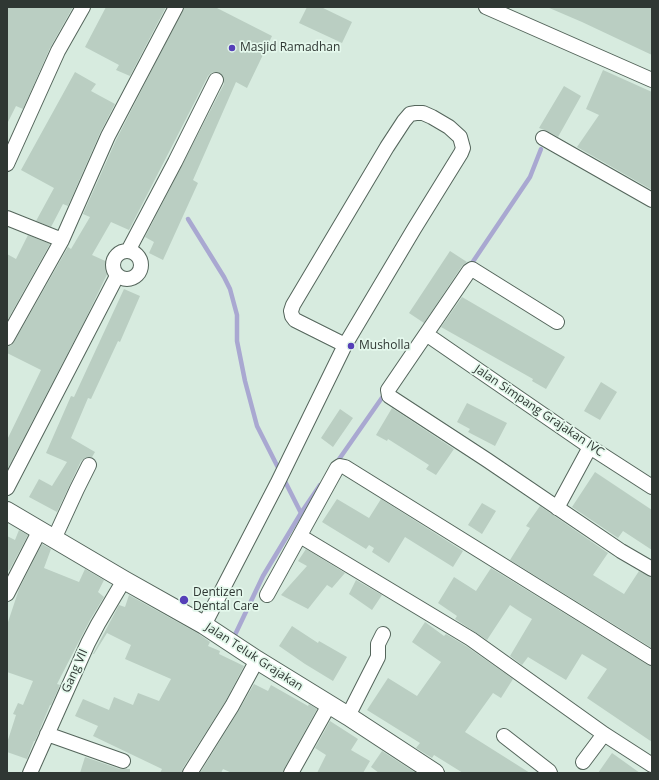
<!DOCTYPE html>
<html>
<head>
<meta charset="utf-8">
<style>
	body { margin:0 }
	#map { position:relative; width:659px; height:780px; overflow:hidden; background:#d7ebdf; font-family:"Open Sans",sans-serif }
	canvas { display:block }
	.frame { position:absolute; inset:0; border:8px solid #2f3733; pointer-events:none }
</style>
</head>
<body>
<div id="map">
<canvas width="659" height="780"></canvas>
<div class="frame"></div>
</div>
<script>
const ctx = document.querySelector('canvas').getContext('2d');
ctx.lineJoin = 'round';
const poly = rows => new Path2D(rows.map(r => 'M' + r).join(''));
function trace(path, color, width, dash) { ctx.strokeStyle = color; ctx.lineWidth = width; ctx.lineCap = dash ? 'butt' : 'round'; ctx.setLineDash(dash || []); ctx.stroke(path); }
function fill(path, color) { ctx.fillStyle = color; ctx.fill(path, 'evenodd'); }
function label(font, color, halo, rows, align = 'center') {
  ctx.font = font + ' "Open Sans",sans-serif'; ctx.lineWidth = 3.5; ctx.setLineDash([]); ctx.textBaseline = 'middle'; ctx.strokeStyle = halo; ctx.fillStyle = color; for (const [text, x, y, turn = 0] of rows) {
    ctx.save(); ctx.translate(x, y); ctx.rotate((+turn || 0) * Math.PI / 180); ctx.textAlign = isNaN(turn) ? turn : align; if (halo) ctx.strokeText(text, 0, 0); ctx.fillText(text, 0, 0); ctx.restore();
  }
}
const stream = poly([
	[188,219,224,277,230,289,237,315,237,341,245,381,257,426,301,513],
	[470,266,530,177,541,149],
	[335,465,386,392],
	[233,639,263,576,301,513,320,485]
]);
const building = poly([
	[7,7,73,7,50,48,23,109,16,106,7,124],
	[106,7,166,7,130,76,116,70,119,65,85,47],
	[184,7,215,7,272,36,247,88,236,82,193,180,198,183,163,260,149,253,154,242,145,237,224,84,224,79,220,73,215,72,211,73,208,76,129,230,111,222,92,255,112,264,86,318,7,470,7,440,41,370,7,353,7,346,11,345,14,342,68,247,71,249,90,217,83,214,116,140],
	[307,7,321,7,352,22,342,43,299,23],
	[547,7,652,7,652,55,582,22],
	[603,70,652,92,652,190,577,147,599,115,586,109],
	[75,72,96,84,91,91,115,104,100,133,68,206,63,204,51,227,36,221,54,188,21,170],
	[564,86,581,96,558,137,547,131,539,128],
	[28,235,50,244,7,321,7,254,16,259],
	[450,251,467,262,462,266,424,323,409,313],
	[124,289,140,296,120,342,118,341,91,399,88,398,71,438,95,452,92,457,85,458,81,461,57,512,29,497,39,479,52,486,67,462,46,453,71,396,74,397],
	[462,297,565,357,546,389,532,381,533,379,441,327],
	[601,382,617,392,600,420,584,411],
	[467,403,507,423,495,446,468,432,470,429,457,422],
	[392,408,454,449,436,475,426,469,429,465,388,439,387,441,376,435],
	[340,409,353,418,333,447,321,438],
	[595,472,652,510,652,550,623,531,618,538,572,507],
	[337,499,369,518,381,499,463,551,453,567,405,537,389,563,372,552,374,548,369,545,366,549,322,522],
	[482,503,496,511,482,534,468,525],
	[540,506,608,553,593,575,624,594,639,571,652,577,652,648,510,560,530,528,526,526],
	[19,530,28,535,9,571,7,570,7,536,15,540],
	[42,544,51,549,44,568,79,582,85,569,104,580,98,592,104,597,90,620,57,684,60,685,51,705,50,705,35,741,34,741,27,759,7,752,7,743,16,715,13,714,18,703,23,705,33,681,7,672,7,625,19,589],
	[306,549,345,573,332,588,327,585,308,609,281,595,307,566,298,561],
	[491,568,648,665,652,666,652,742,587,698,607,669,582,654,566,680,528,657,522,665,510,656,532,619,522,613,510,605,487,640,455,619,457,616,438,603,454,577,476,591],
	[356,580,382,595,372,610,349,594],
	[129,595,199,634,210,642,208,646,220,651,219,654,244,666,225,702,183,768,182,773,160,773,162,769,93,736,98,726,75,716,83,699,109,710,114,697,133,705,138,693,159,701,171,679,125,659,131,645,107,633,94,654,93,654,119,605,125,607],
	[425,622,444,636,446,634,466,646,513,679,501,698,493,693,465,732,530,773,463,773,434,755,432,758,416,748,420,743,367,710,388,678,417,696,441,662,412,642],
	[292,626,318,643,319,641,347,657,333,681,305,664,279,646],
	[254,684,268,691,271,685,308,706,309,704,317,709,284,769,283,773,232,773,223,769,221,773,200,773,239,710],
	[330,721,358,739,351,750,370,761,363,773,317,773,326,755,315,748],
	[382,751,416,773,379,773,371,767],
	[612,753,640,773,598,773],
	[85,757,120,769,130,769,130,773,80,773]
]);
const minor = poly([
	[486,7,652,80],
	[543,138,652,200],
	[7,164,58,51,83,7],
	[7,218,62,240],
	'113 265a14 14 0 1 1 28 0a14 14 0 1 1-28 0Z',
	[128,251,175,162,216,80],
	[557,322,472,269,469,271,388,390,389,396,487,460,621,551,652,569],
	[426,334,590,447,652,487],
	[7,338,62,240,108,136,176,7],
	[7,488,117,276],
	[557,508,590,447],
	[300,536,471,639,604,734,652,765],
	[54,539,77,489,89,465],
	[7,594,40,530],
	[267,595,337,468,340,466,345,467,652,658],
	[204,625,277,484,345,345,414,229,461,153,463,148,460,137,449,127,432,117,423,113,416,113,410,114,404,121,387,147,293,305,291,311,292,316,295,320,345,345],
	[348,716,378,657,378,644,383,634],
	[47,734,123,761],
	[504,736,549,771,550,773],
	[583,762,604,734],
	[30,773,88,643,98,624,124,580],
	[190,773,232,706,257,660],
	[291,773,329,705]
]);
const tertiary = poly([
	[7,511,124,580,204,625,257,660,348,716,435,773]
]);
const markers = [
	[232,48,4,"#5640b8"],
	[351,346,4,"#5640b8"],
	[184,600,5,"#5640b8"]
];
const poiNames = [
	["Masjid Ramadhan",240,48],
	["Musholla",359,346],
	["Dentizen",193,593],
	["Dental Care",193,607]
];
const streetNames = [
	["Jalan Simpang Grajakan IVC",539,411,34],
	["Jalan Teluk Grajakan",254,657,33],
	["Gang VII",75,671,-66]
];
trace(stream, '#a9a8d1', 4.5);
fill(building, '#bacec2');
trace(minor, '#54655b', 16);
trace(tertiary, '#54655b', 20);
trace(minor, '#fff', 14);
trace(tertiary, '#fff', 18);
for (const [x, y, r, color] of markers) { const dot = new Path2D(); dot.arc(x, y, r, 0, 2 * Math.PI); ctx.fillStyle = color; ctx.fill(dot); trace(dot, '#e4f8ec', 1.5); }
label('12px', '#2f3733', '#e4f8ec', poiNames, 'left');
label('12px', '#2f3733', '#e4f8ec', streetNames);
</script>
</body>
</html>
